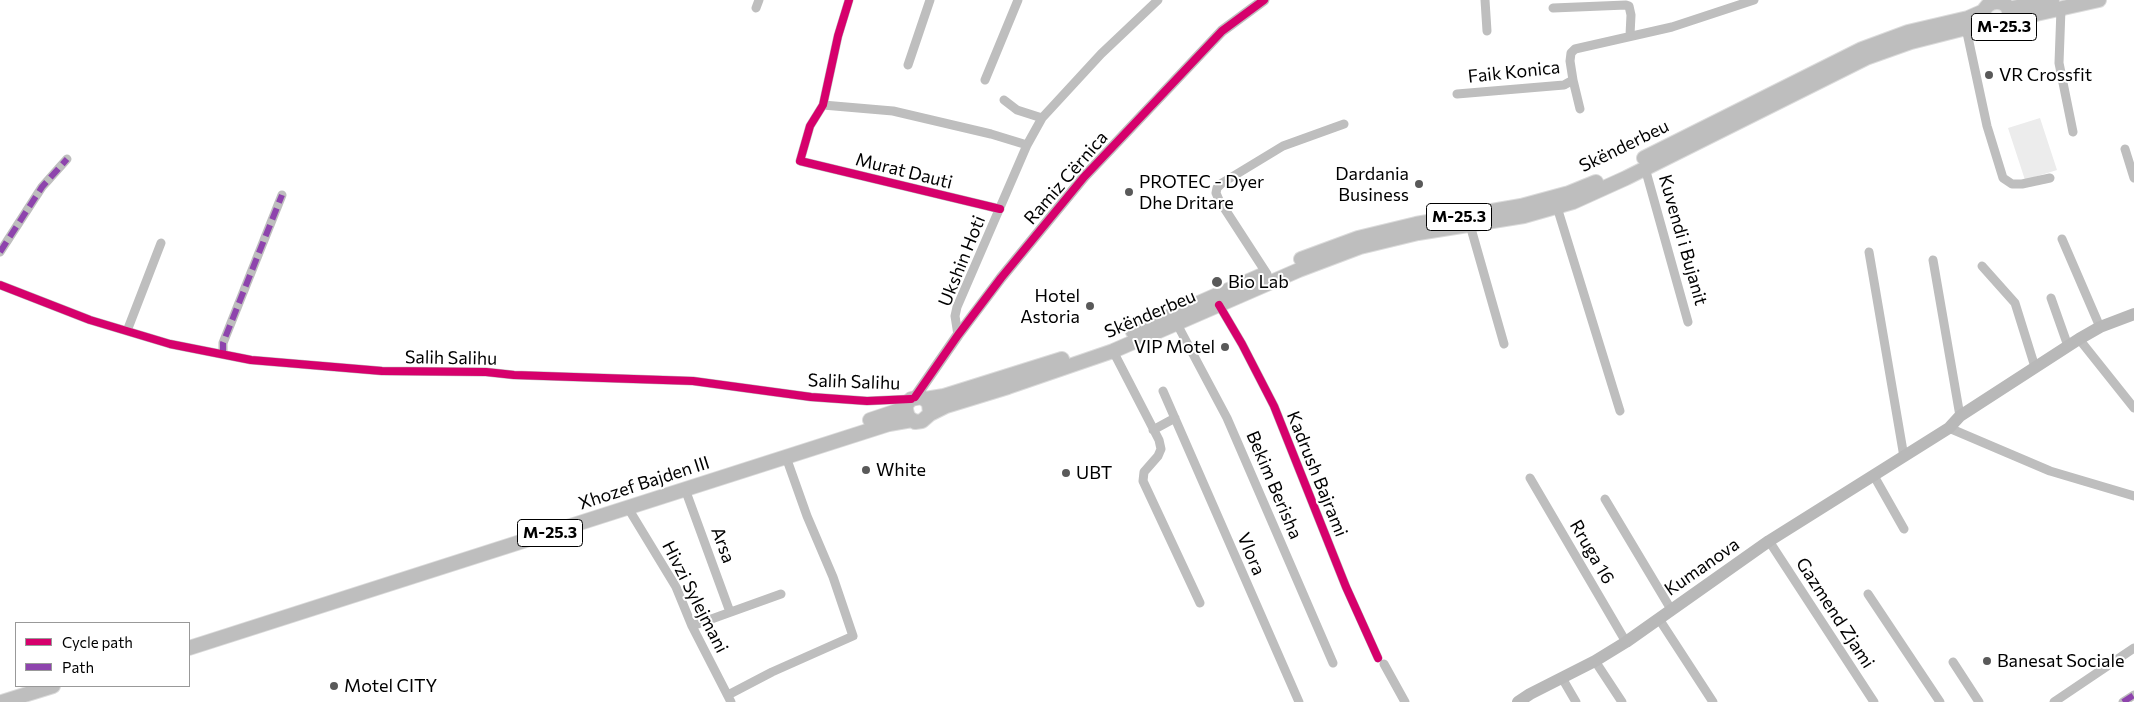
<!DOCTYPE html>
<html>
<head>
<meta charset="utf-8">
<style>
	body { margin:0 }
	#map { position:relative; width:2134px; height:702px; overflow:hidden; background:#fff; font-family:Commissioner,sans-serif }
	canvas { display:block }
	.legend { position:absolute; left:15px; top:622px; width:175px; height:65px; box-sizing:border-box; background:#fff; border:1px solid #999; margin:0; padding:6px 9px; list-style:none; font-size:15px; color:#000 }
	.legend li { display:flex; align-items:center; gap:10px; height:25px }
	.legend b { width:25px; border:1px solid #999 }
</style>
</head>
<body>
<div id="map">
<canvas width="2134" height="702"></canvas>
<ul class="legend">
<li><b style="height:6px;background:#d6006c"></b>Cycle path</li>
<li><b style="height:6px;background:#8e44ad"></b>Path</li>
</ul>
</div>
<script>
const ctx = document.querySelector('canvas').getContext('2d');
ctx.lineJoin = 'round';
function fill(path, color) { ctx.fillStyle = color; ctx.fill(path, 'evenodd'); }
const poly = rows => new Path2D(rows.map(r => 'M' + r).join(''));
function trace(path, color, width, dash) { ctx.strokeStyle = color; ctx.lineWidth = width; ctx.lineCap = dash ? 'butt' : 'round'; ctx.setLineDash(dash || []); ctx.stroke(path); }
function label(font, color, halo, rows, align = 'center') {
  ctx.font = font + ' Commissioner,sans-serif'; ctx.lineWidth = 4; ctx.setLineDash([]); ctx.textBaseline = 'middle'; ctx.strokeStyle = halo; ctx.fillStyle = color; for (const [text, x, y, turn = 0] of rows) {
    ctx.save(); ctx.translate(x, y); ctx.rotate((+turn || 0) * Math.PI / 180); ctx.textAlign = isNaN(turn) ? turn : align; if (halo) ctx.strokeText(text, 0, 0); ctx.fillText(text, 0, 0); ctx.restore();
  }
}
const green = poly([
	'1987 16a9 9 0 1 1 18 0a9 9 0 1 1-18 0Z',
	[2040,118,2057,170,2025,180,2008,128]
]);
const minor = poly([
	[849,0,838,36,823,105,810,126,800,161,1000,209],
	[1485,0,1487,31],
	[756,8,759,0],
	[1553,8,1626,5,1629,6,1631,15,1630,35],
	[2061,9,2059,63,2073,132],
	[1966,28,1987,126,2003,178,2012,184,2022,184,2050,178],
	[908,65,930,0],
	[985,80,1018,0],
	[1573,80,1580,109],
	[1457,94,1564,85,1573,80,1570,61,1571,53,1575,49,1672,27,1754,0],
	[1004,100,1017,110,1042,118],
	[823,105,893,111,991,134,1027,145],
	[2125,149,2134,178],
	[1645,168,1688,322],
	[1557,207,1620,411],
	[1470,225,1504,344],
	[2062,239,2100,327],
	[0,252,42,187,67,159],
	[1869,252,1904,457],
	[1933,260,1960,416],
	[1982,266,2015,303,2035,367],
	[1267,274,1219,200,1216,193,1217,188,1222,183,1283,146,1344,124],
	[0,285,90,320,170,344,251,360,382,371,486,372,514,375,693,381,811,397,867,401,911,399],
	[2051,298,2068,346],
	[1219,305,1242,344,1274,406,1346,587,1378,658],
	[1177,324,1227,418,1333,663],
	[127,331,161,243],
	[958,335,955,316,957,307,1027,145,1042,118,1101,54,1158,0],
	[2079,339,2134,408],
	[1113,351,1159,440,1161,449,1158,456,1144,472,1143,481,1200,603],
	[223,354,223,343,282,195],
	[1163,391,1299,702],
	[1949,428,2050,471,2134,496],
	[1153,430,1175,418],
	[1874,476,1904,529],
	[1530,478,1626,642],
	[685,489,730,612],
	[1605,499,1672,611],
	[628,508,676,587,692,626,731,702],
	[1769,541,1874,702],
	[1868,594,1940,702],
	[1659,619,1713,702],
	[692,626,781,594],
	[1595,661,1622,702],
	[1953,662,1979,702],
	[1384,664,1405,702],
	[1562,678,1576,702],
	[728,695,772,672,853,636,833,577,807,516,786,457],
	[2054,702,2134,648],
	[2123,702,2134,695]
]);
const tertiary = poly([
	[1989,4,1989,0],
	[915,397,958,335,1001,278,1084,177,1222,31,1264,0]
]);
const secondary = poly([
	[1518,702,1530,694,1595,661,1626,642,1769,541,1949,428,1960,416,2079,339,2100,327,2134,314]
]);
const primary = poly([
	'1983 16a14 14 0 1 1 28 0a14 14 0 1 1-28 0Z',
	[2008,9,2052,0],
	[2009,22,2036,14,2099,0],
	[1644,158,1862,49,1908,32,1968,18,1984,11],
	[1301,259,1358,238,1416,224,1521,206,1569,193,1596,182],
	[1133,332,1260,276],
	[925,399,944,396,1062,359],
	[930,414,929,403,922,397,911,399,906,405,906,410,908,417,915,422,922,421,930,414,946,406,1008,387,1113,351,1299,270,1360,247,1418,233,1524,216,1573,202,1626,178,1866,58,1911,42,1970,27,1987,26],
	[870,420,897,411,906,405],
	[189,648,889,424,912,420],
	[2,702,53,686]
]);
const quiet = poly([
	[0,252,42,187,67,159],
	[223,354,223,343,282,195],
	[2123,702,2134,695]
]);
const cycleway = poly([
	[849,0,838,36,823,105,810,126,800,161,1000,209],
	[0,285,90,320,170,344,251,360,382,371,486,372,514,375,693,381,811,397,867,401,911,399],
	[1219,305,1242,344,1274,406,1346,587,1378,658],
	[915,397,958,335,1001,278,1084,177,1222,31,1264,0]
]);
const markers = [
	[1989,75,5,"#595959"],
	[1419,184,5,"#595959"],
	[1129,192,5,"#595959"],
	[1217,282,6,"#595959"],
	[1090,306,5,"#595959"],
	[1225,347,5,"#595959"],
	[866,470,5,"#595959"],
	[1066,473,5,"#595959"],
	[1987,661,5,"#595959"],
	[334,686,5,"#595959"]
];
const shields = [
	[2004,27,65],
	[1459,217,65],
	[550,533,65]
];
const shieldNames = [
	["M-25.3",2004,27],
	["M-25.3",1459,217],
	["M-25.3",550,533]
];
const streetNames = [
	["Faik Konica",1514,72,-6],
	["Skënderbeu",1624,146,-26],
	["Murat Dauti",904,171,14],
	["Ramiz Cërnica",1066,178,-49],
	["Kuvendi i Bujanit",1683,240,74],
	["Ukshin Hoti",962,261,-68],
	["Skënderbeu",1150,314,-23],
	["Salih Salihu",451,358,1],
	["Salih Salihu",854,382,2],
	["Kadrush Bajrami",1317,474,68],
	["Xhozef Bajden III",644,483,-18],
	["Bekim Berisha",1274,485,67],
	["Arsa",723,545,70],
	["Rruga 16",1592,552,60],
	["Vlora",1251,554,67],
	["Kumanova",1702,567,-35],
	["Hivzi Sylejmani",695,597,63],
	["Gazmend Zjami",1835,613,57]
];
const poiNames = [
	["VR Crossfit",1999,75],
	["Dardania",1409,174,"right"],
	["Business",1409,195,"right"],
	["PROTEC - Dyer",1139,182],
	["Dhe Dritare",1139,203],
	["Bio Lab",1228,282],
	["Hotel",1080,296,"right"],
	["Astoria",1080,317,"right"],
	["VIP Motel",1215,347,"right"],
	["White",876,470],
	["UBT",1076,473],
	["Banesat Sociale",1997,661],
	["Motel CITY",344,686]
];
fill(green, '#ececec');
trace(primary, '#dbdbdb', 16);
trace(minor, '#bebebe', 9);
trace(tertiary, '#bebebe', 11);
trace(secondary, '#b8b8b8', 12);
trace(primary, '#bebebe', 14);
trace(quiet, '#8e44ad', 6, [12, 6]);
trace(cycleway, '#d6006c', 8);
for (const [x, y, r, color] of markers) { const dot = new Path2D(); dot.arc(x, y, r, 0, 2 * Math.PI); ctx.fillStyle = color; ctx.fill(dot); trace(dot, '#fff', 2); }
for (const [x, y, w] of shields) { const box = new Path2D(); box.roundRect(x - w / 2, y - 13.5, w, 27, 4); ctx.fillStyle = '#fff'; ctx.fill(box); trace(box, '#000', 1); }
label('bold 16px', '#000', null, shieldNames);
label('18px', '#000', '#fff', streetNames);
label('18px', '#000', '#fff', poiNames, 'left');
</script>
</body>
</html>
